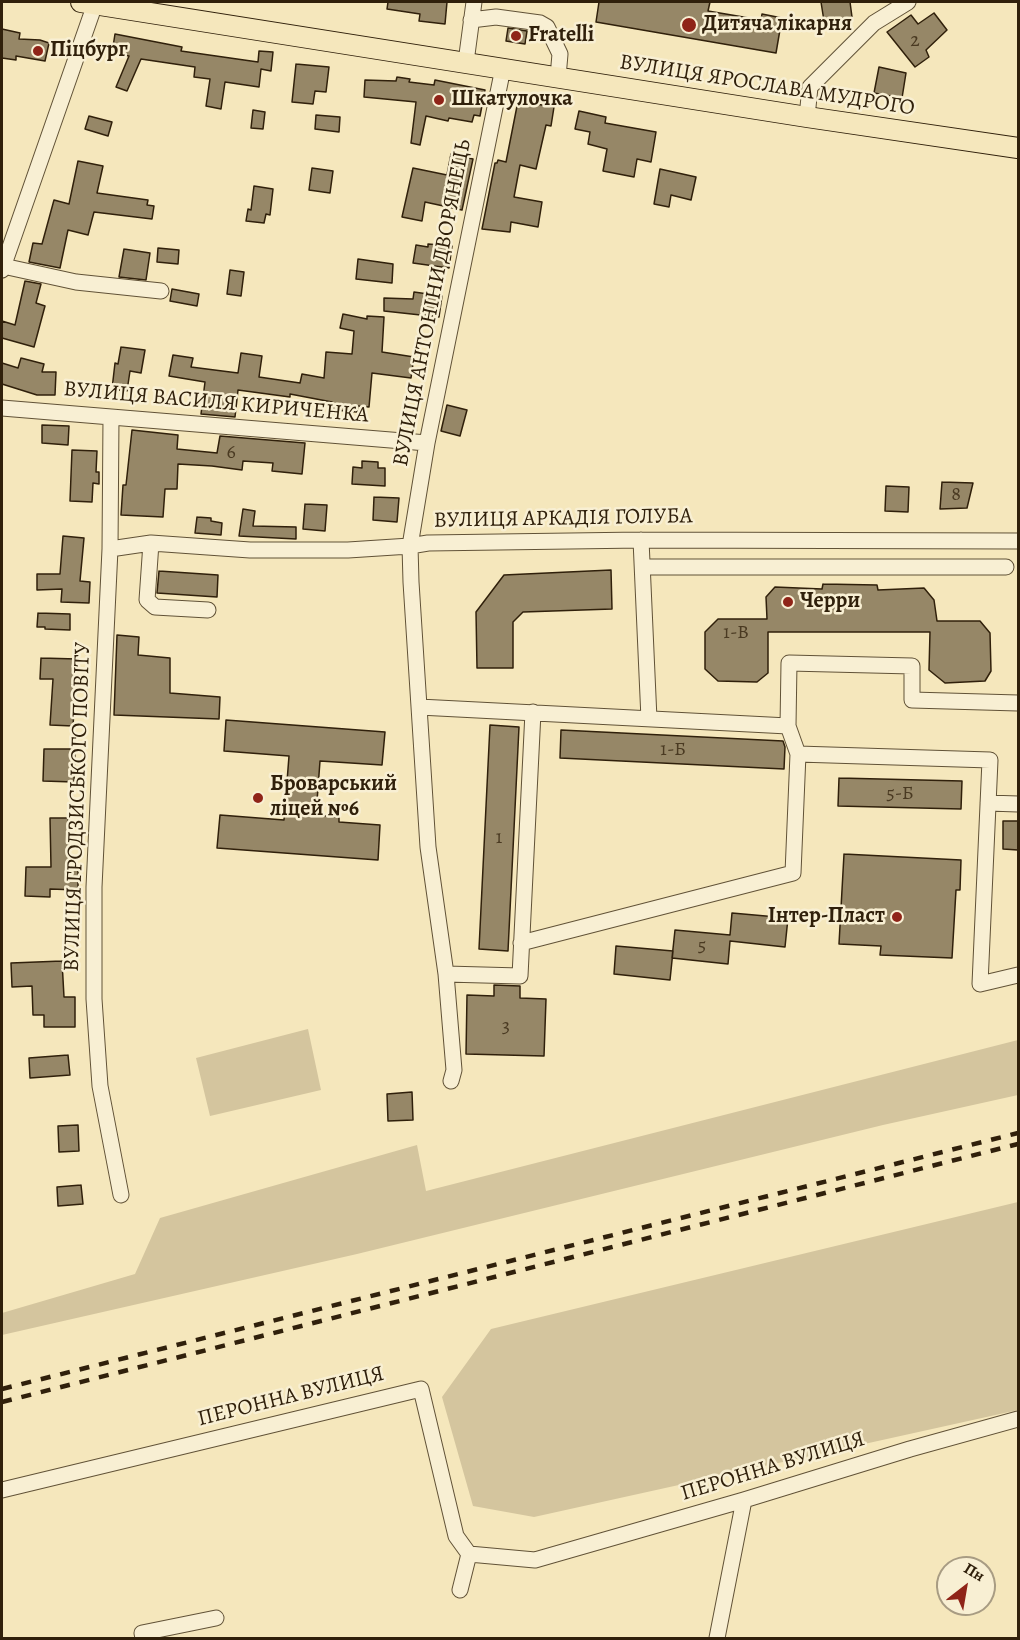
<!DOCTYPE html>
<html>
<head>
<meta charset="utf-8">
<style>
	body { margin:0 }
	#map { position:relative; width:1020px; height:1640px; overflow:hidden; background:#f5e7bc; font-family:Alegreya,serif }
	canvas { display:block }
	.frame { position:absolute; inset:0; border:3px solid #30200b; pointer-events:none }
	.north { position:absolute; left:936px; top:1556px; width:60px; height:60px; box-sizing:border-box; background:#f8efd3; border:2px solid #a89c83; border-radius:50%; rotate:31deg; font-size:16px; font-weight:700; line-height:24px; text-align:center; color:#30200b }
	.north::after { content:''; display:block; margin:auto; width:21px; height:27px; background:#8f2418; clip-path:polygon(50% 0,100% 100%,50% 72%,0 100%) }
</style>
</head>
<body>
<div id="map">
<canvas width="1020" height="1640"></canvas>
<div class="frame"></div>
<div class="north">Пн</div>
</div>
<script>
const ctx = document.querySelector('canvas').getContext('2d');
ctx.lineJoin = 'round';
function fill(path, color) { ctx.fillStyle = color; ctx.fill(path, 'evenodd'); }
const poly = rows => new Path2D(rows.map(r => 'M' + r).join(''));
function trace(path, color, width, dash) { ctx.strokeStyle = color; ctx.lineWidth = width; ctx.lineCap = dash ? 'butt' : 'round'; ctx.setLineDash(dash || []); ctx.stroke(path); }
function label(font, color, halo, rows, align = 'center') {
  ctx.font = font + ' Alegreya,serif'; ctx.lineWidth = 5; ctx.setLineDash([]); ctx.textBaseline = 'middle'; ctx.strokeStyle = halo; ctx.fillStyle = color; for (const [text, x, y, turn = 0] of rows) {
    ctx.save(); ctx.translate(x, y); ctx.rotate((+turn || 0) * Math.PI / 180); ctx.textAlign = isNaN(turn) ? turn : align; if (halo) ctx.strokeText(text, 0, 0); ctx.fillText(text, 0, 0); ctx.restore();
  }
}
const green = poly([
	[308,1029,321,1090,210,1116,196,1058],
	[1018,1040,1018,1095,883,1125,357,1254,2,1335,2,1313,135,1274,160,1218,417,1145,426,1191],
	[1018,1202,1018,1410,534,1517,473,1506,442,1397,491,1329]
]);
const building = poly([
	[388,2,447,2,445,24,419,21,420,14,387,9,388,2],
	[599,2,710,2,708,11,761,20,762,14,782,18,776,53,596,22,599,2],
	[821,2,850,2,852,17,824,21,821,2],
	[934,13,947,30,926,50,929,57,915,67,887,32,911,15,918,24,934,13],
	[508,28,527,31,525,44,506,41,508,28],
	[2,29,20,33,19,39,40,40,49,43,45,61,16,56,16,60,2,58,2,29],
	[115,34,182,47,181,51,258,62,259,51,273,52,271,71,261,69,259,87,225,82,221,109,206,106,210,79,194,77,195,67,141,59,127,91,116,87,129,56,112,53,115,34],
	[296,64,329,67,326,92,315,91,313,104,292,102,296,64],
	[879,67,906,73,902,98,874,93,879,67],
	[397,77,410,79,409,82,434,85,435,80,485,90,480,116,474,115,472,122,449,118,448,121,426,116,420,145,411,143,416,102,364,97,365,80,396,81,397,77],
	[518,101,554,107,551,126,546,125,536,169,520,165,514,197,542,202,538,227,511,222,510,232,482,229,495,163,497,163,498,160,506,162,518,101],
	[253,110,265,112,263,129,251,128,253,110],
	[579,111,606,117,605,123,656,132,651,162,637,159,634,177,603,171,607,149,588,144,590,132,575,129,579,111],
	[316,115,340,117,339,132,315,129,316,115],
	[89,116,112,122,108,136,85,129,89,116],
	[451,154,473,159,462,210,425,202,422,221,402,217,413,168,447,175,451,154],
	[78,161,103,166,97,193,148,200,147,205,154,206,152,219,94,212,88,235,68,230,60,268,29,262,33,243,42,244,54,200,69,204,78,161],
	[312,168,333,171,330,193,309,190,312,168],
	[660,169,696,177,691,200,671,195,669,207,654,204,660,169],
	[254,186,273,189,270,215,266,214,264,223,246,221,248,209,251,210,254,186],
	[428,244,452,246,449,268,413,263,416,245,428,247,428,244],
	[158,248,179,250,178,264,157,262,158,248],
	[124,249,150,253,146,280,119,277,124,249],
	[358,259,393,264,392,283,356,279,358,259],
	[230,270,244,272,241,296,227,294,230,270],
	[25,281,41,284,36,303,45,306,34,347,2,338,2,321,15,325,25,281],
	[172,289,199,294,197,306,170,301,172,289],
	[414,292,442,296,439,317,384,311,384,298,413,299,414,292],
	[343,314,367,319,367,316,384,317,382,352,414,357,411,378,372,373,369,407,358,406,357,412,333,410,332,402,290,394,290,397,238,390,235,417,201,414,205,382,169,376,173,355,193,358,191,367,238,373,241,353,262,356,259,377,300,383,302,374,324,378,326,352,352,354,354,331,340,328,343,314],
	[121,347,145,350,141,373,130,371,127,391,112,389,115,363,118,364,121,347],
	[21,358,44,364,42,372,56,372,55,395,37,395,2,384,2,363,18,368,21,358],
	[447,405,467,410,460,436,441,431,447,405],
	[42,425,69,426,68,445,42,443,42,425],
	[132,430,178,435,177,449,217,453,220,436,305,443,302,474,272,471,273,463,243,461,242,470,212,466,178,464,177,489,165,489,163,517,121,515,123,485,126,485,132,430],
	[72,450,97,451,96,472,99,472,99,484,93,483,92,502,70,501,72,450],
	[362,461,378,462,378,468,385,468,385,486,352,484,353,467,362,468,362,461],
	[942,482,973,483,967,508,940,509,942,482],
	[886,486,909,487,908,512,885,511,886,486],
	[374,497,399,498,397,522,373,520,374,497],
	[305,504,327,505,325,531,303,529,305,504],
	[243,509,255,511,253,526,296,527,296,539,239,536,243,509],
	[197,517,211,518,211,521,222,523,221,535,195,533,197,517],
	[63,536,84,538,80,581,90,582,89,603,61,602,62,589,37,590,37,574,60,574,63,536],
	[611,570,612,609,523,612,513,622,513,668,477,668,476,612,504,575,611,570],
	[159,571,218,575,217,597,157,593,159,571],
	[823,584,877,585,878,590,924,588,934,600,937,621,980,621,990,633,991,671,985,681,945,683,929,670,930,632,768,632,768,673,757,682,718,681,705,669,705,632,718,619,767,619,766,597,775,587,822,589,823,584],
	[38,613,70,614,70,630,45,629,45,627,37,627,38,613],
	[117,635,139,637,138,655,170,658,170,693,220,697,219,719,114,715,117,635],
	[41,658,77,659,73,726,50,725,53,679,40,679,41,658],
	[226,720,385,732,382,765,320,761,316,815,339,817,339,822,380,825,378,860,217,848,220,815,284,820,289,756,224,751,226,720],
	[490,725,519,727,508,951,479,949,490,725],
	[561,730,783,741,785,747,784,769,560,758,561,730],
	[44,749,75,749,74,782,43,781,44,749],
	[839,778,962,781,961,809,838,806,839,778],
	[50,818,68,818,69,868,78,868,78,890,50,889,50,897,25,896,26,867,51,867,50,818],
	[1003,821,1018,821,1018,850,1003,849,1003,821],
	[844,854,961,860,960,890,956,890,952,958,880,955,881,946,839,944,844,854],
	[732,913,788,918,785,947,730,941,728,964,672,958,675,930,730,935,732,913],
	[616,946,673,951,670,980,614,974,616,946],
	[62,961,64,997,75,997,75,1027,44,1027,44,1015,33,1015,32,986,12,987,11,963,62,961],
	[494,985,520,986,520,998,546,999,544,1056,466,1054,467,995,494,996,494,985],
	[68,1055,70,1075,30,1078,29,1058,68,1055],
	[412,1092,413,1120,388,1121,387,1094,412,1092],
	[78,1125,79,1151,59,1152,58,1126,78,1125],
	[81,1185,83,1204,58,1206,57,1187,81,1185]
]);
const minor = poly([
	[471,20,496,17,540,23,547,27,560,54,558,77],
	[466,62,474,2],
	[807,117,810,87,874,23,908,2],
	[3,266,76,282,161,291],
	[2,270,95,4],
	[2,408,427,443],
	[111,417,110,549,94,887,94,999,100,1086,121,1195],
	[641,540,649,719],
	[151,543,147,600,155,607,208,610],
	[110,549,151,543,250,550,348,550,410,546,428,543,641,540,1018,541],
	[643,567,1006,567],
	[419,707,788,726,798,754,793,873,521,943],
	[788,726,789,663,912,666,912,700,1018,703],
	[798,754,990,760,980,984,1018,975],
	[988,803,1018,804],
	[446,974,520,976,533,712],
	[451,1081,454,1070,446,974,428,847,411,582,410,546,427,443,503,68],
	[2,1490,421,1389,456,1536,469,1554,460,1590],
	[469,1554,535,1560,744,1500,910,1449,1018,1419],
	[143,1638,142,1633,216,1618],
	[717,1638,744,1500]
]);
const major = poly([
	[81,2,807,117,1018,148]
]);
const rail = poly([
	[2,1389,1018,1133],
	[2,1402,1018,1144]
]);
const markers = [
	[689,25,8,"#8f2418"],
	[516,36,6,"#8f2418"],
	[38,51,6,"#8f2418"],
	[439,100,6,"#8f2418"],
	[788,602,6,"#8f2418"],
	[258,798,6,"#8f2418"],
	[897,917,6,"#8f2418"]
];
const numberNames = [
	["2",915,41],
	["6",231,453],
	["8",956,495],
	["1-В",736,633],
	["1-Б",673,750],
	["5-Б",900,794],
	["1",499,838],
	["5",702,946],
	["3",506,1027]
];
const poiNames = [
	["Дитяча лікарня",702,25],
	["Fratelli",528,36],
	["Піцбург",50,51],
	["Шкатулочка",451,100],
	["Черри",800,602],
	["Броварський",270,785],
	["ліцей №6",270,810],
	["Інтер-Пласт",885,917,"right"]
];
const streetNames = [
	["ВУЛИЦЯ ЯРОСЛАВА МУДРОГО",767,86,9],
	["ВУЛИЦЯ АНТОНІНИ ДВОРЯНЕЦЬ",433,303,-79],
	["ВУЛИЦЯ ВАСИЛЯ КИРИЧЕНКА",216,403,5],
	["ВУЛИЦЯ АРКАДІЯ ГОЛУБА",563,519,-1],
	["ВУЛИЦЯ ГРОДЗИСЬКОГО ПОВІТУ",78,807,-88],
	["ПЕРОННА ВУЛИЦЯ",291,1397,-14],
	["ПЕРОННА ВУЛИЦЯ",773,1467,-17]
];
fill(green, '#d4c59e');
fill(building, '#968767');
trace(building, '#30200b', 1.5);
trace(minor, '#615237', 17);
trace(major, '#30200b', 22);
trace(minor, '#f8efd3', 15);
trace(major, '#f5e7bc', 20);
trace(rail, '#30200b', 4.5, [10, 10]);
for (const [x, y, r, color] of markers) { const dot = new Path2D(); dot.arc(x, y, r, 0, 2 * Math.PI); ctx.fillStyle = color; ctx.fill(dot); trace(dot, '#f8efd3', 2); }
label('20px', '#4a3a22', null, numberNames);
label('bold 22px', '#30200b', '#f8efd3', poiNames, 'left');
label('22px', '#30200b', '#f8efd3', streetNames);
</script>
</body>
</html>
